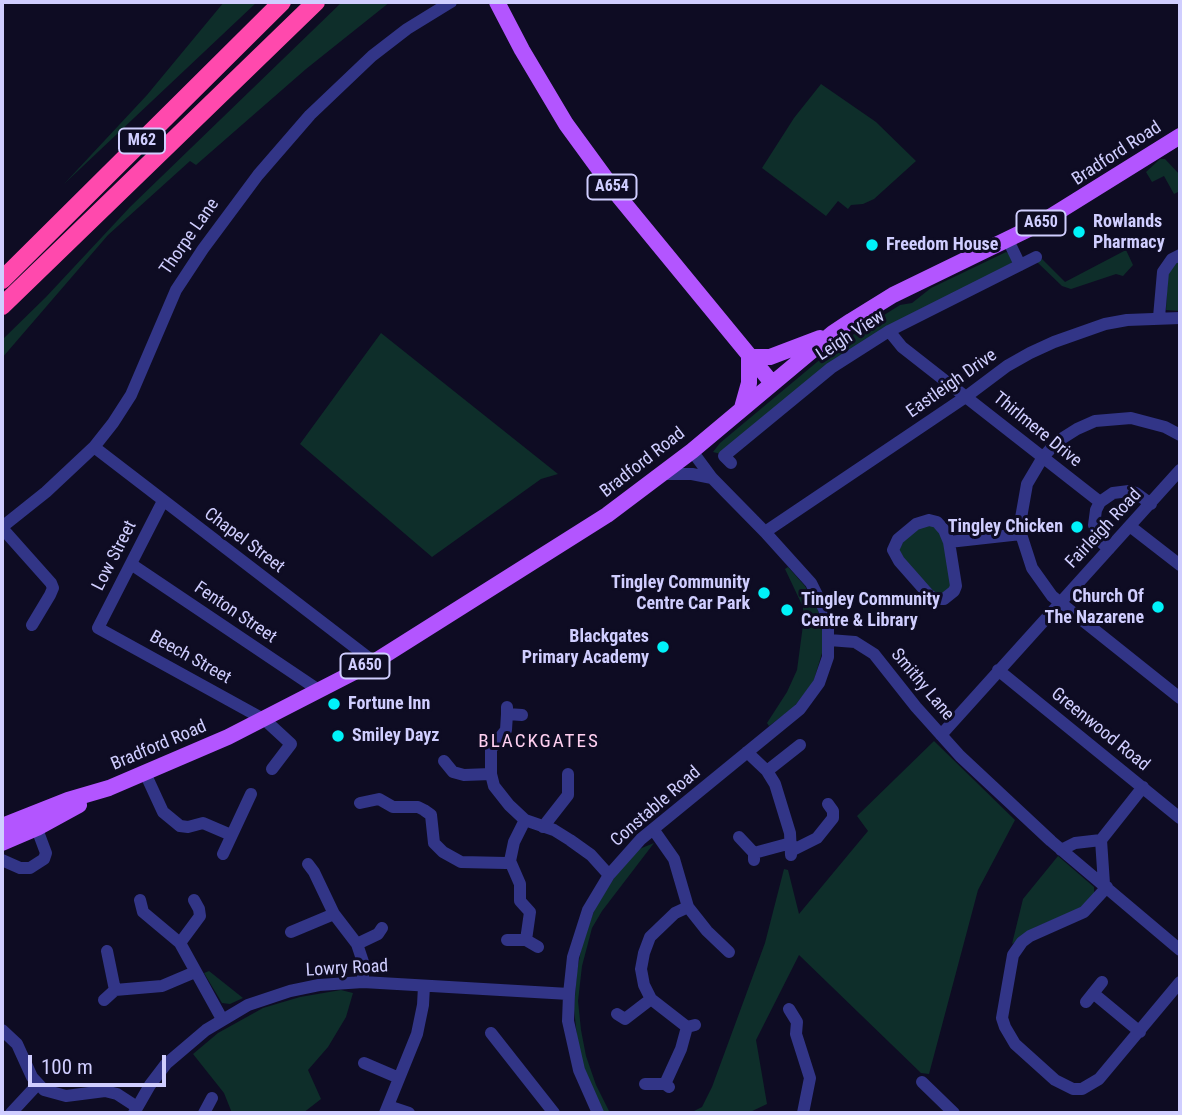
<!DOCTYPE html>
<html>
<head>
<meta charset="utf-8">
<style>
	body { margin:0 }
	#map { position:relative; width:1182px; height:1115px; overflow:hidden; background:#0e0c23; font-family:"Roboto Condensed",sans-serif }
	canvas { display:block }
	.frame { position:absolute; inset:0; border:4px solid #d0ceff; pointer-events:none }
	.scale { position:absolute; left:28px; top:1055px; width:138px; height:32px; box-sizing:border-box; border:4px solid #d0ceff; border-top:0; padding-left:9px; font-size:21px; line-height:24px; white-space:nowrap; color:#d0ceff; -webkit-text-stroke:5px #0e0c23; paint-order:stroke }
</style>
</head>
<body>
<div id="map">
<canvas width="1182" height="1115"></canvas>
<div class="frame"></div>
<div class="scale">100 m</div>
</div>
<script>
const ctx = document.querySelector('canvas').getContext('2d');
ctx.lineJoin = 'round';
function fillPath(path, color) {
  ctx.fillStyle = color;
  ctx.fill(path, 'evenodd');
}
function shape(rows) {
  const path = new Path2D();
  for (const r of rows) {
    path.moveTo(r[0], r[1]);
    for (let i = 2; i < r.length; i += 2) path.lineTo(r[i], r[i + 1]);
  }
  return path;
}
function trace(path, color, width, dash) {
  ctx.strokeStyle = color;
  ctx.lineWidth = width;
  ctx.lineCap = dash ? 'butt' : 'round';
  ctx.setLineDash(dash || []);
  ctx.stroke(path);
}
function label(font, color, halo, rows, align = 'center') {
  ctx.font = font + ' "Roboto Condensed",sans-serif';
  ctx.lineWidth = 6;
  ctx.setLineDash([]);
  ctx.textBaseline = 'middle';
  ctx.strokeStyle = halo;
  ctx.fillStyle = color;
  for (const [text, x, y, turn = 0] of rows) {
    ctx.save();
    ctx.translate(x, y);
    ctx.rotate((+turn || 0) * Math.PI / 180);
    ctx.textAlign = isNaN(turn) ? turn : align;
    if (halo) ctx.strokeText(text, 0, 0);
    ctx.fillText(text, 0, 0);
    ctx.restore();
  }
}
const green = shape([
	[224,2,257,2,64,184,147,95],
	[342,2,390,2,306,69,196,165,190,161,108,235,2,358,2,340,46,297,130,207],
	[821,84,876,122,916,161,874,199,863,204,851,205,848,209,838,201,826,216,762,168,794,118],
	[1160,159,1165,159,1180,175,1180,191,1174,194,1164,176,1152,182,1146,172],
	[1126,250,1133,265,1123,276,1116,274,1071,289,1062,286,1037,262,1042,259,1065,282],
	[1006,252,1010,254,1013,261,1010,265,913,313,721,454,713,452,720,443,829,352,857,332,900,305,912,303,931,288],
	[1180,260,1180,311,1166,310,1168,271],
	[381,333,558,474,541,479,432,557,300,444],
	[922,525,936,526,943,539,953,584,939,597,899,555,900,543],
	[788,567,805,586,818,610,823,636,822,653,813,683,793,708,769,726,767,723,787,692,797,670,803,625,803,607,785,569],
	[934,741,1015,820,978,890,929,1074,921,1073,799,955,756,1040,767,1104,748,1113,690,1113,702,1107,712,1087,765,943,784,869,788,870,799,914,868,831,857,816],
	[654,843,602,911,592,928,582,966,578,1001,581,1030,586,1056,596,1085,610,1113,604,1113,587,1079,578,1046,574,1009,577,971,583,940,596,906,616,875,637,850],
	[1058,856,1094,887,1094,894,1081,908,1036,927,1012,944,1023,899],
	[209,971,243,998,230,1004,222,1003,204,973],
	[341,990,353,993,346,1017,328,1047,308,1070,321,1099,303,1113,232,1113,224,1093,193,1054,218,1033,263,1008,300,997]
]);
const minor = shape([
	[1008,240,1020,265],
	[1159,317,1163,272,1172,259,1180,255],
	[889,331,902,347,1100,502],
	[1180,435,1165,427,1131,418,1095,421,1077,429,1058,441,1043,457,1027,484,1021,518,1021,534,1032,568,1052,596,1180,698],
	[94,447,374,662],
	[731,463,724,456,831,368,889,331,1036,257],
	[661,474,692,474,712,478],
	[163,501,98,628,265,720,291,744,272,769],
	[929,520,937,522,944,530,949,542,956,586,954,591,944,599,935,599,929,595,899,561,893,550,898,539,916,524,929,520],
	[2,527,46,492,94,447,113,423,131,395,176,290,203,249,258,175,310,115,372,56,407,29,451,2],
	[1131,527,1180,565],
	[2,528,51,583,53,588,50,595,32,625],
	[765,532,967,396,1007,366,1030,353,1054,342,1105,324,1127,320,1180,318],
	[949,542,1021,534],
	[1109,549,1100,541,1094,525,1096,510,1100,502,1113,493,1129,491,1136,493,1151,504],
	[131,564,320,691],
	[829,640,855,642,874,654,916,707,960,756,1051,841,1180,950],
	[998,670,1180,818],
	[507,707,507,714,522,715],
	[507,714,506,730,491,749,491,774,494,786,509,805,525,820,554,830,570,840,591,855,609,875],
	[941,735,1180,470],
	[747,752,767,771,775,784,790,833,791,855],
	[444,761,453,772,464,775,491,774],
	[767,771,800,745],
	[145,773,163,812,180,826,188,827,203,823,231,835],
	[360,803,379,799,393,807,418,807,424,810,431,815,434,843,443,852,461,862,506,863,510,861,514,842,525,820],
	[543,827,568,795,568,774],
	[653,829,674,859,688,907,707,931,729,952],
	[739,837,754,853,754,860],
	[1101,840,1143,787],
	[1061,850,1075,843,1101,840,1104,884],
	[791,851,817,838,833,818,833,811,828,804],
	[754,853,791,843],
	[223,854,251,794],
	[2,860,20,868,30,868,44,859,46,853,34,821],
	[510,861,520,884,520,901,530,912,526,940],
	[308,864,314,872,334,914,357,944,363,962,363,982],
	[1107,887,1084,912,1030,936,1022,942,1013,955,1002,1018,1005,1027,1015,1044,1055,1080,1073,1089,1082,1089,1099,1079,1180,982],
	[140,900,143,912,180,943,222,1019],
	[688,907,675,913,650,937,644,953,641,969,644,985,651,999,687,1027,695,1025],
	[291,932,334,914],
	[507,940,526,940,538,947],
	[180,943,200,916,199,909,194,900],
	[357,944,378,934,382,928],
	[107,951,115,990],
	[1093,993,1140,1032],
	[104,1000,115,990,162,986,195,972],
	[1086,1002,1102,982],
	[789,1009,797,1022,796,1034,810,1078,803,1113],
	[617,1014,625,1019,651,999],
	[2,1030,17,1044,32,1077,44,1090,66,1096,105,1091,117,1094,137,1107],
	[491,1033,554,1113],
	[364,1063,399,1078],
	[922,1082,954,1113],
	[645,1084,665,1084,669,1087],
	[665,1084,681,1049,687,1027],
	[388,1106,409,1113],
	[11,1113,37,1085],
	[134,1113,150,1085,166,1064,206,1030,248,1005,290,991,319,985,363,982,569,994],
	[204,1113,212,1098],
	[385,1113,417,1034,423,1005,424,986],
	[598,1113,579,1070,568,1021,569,994,573,957,588,910,609,875,641,839,800,709,819,683,828,657,828,625,824,609,811,583,765,532,712,478,692,451]
]);
const major = shape([
	[497,2,522,50,566,124,620,198,772,383],
	[749,357,770,357,820,338],
	[742,408,749,383,749,357],
	[2,826,68,800,109,788,228,737,374,662,607,515,692,451,833,333,851,321,893,295,1037,225,1180,136],
	[2,843,37,828,79,805]
]);
const highway = shape([
	[2,280,282,2],
	[2,306,316,2]
]);
const markers = [
	[1079,232,7,"#00f2f9"],
	[872,245,7,"#00f2f9"],
	[1077,527,7,"#00f2f9"],
	[764,593,7,"#00f2f9"],
	[1158,607,7,"#00f2f9"],
	[787,610,7,"#00f2f9"],
	[663,647,7,"#00f2f9"],
	[334,704,7,"#00f2f9"],
	[338,736,7,"#00f2f9"]
];
const shields = [
	[142,141,46],
	[612,187,49],
	[1041,223,49],
	[365,666,49]
];
const shieldNames = [
	["M62",142,141],
	["A654",612,187],
	["A650",1041,223],
	["A650",365,666]
];
const streetNames = [
	["Bradford Road",1117,154,-33],
	["Thorpe Lane",190,237,-55],
	["Leigh View",851,336,-33],
	["Eastleigh Drive",952,384,-35],
	["Thirlmere Drive",1037,430,39],
	["Bradford Road",643,463,-38],
	["Fairleigh Road",1104,529,-47],
	["Chapel Street",244,541,37],
	["Low Street",115,556,-63],
	["Fenton Street",235,613,34],
	["Beech Street",190,658,29],
	["Smithy Lane",922,685,50],
	["Greenwood Road",1100,730,39],
	["Bradford Road",159,746,-23],
	["Constable Road",656,807,-41],
	["Lowry Road",347,969,-3]
];
const poiNames = [
	["Rowlands",1093,222],
	["Pharmacy",1093,243],
	["Freedom House",886,245],
	["Tingley Chicken",1063,527,"right"],
	["Tingley Community",750,583,"right"],
	["Centre Car Park",750,604,"right"],
	["Church Of",1144,597,"right"],
	["The Nazarene",1144,618,"right"],
	["Tingley Community",801,600],
	["Centre & Library",801,621],
	["Blackgates",649,637,"right"],
	["Primary Academy",649,658,"right"],
	["Fortune Inn",348,704],
	["Smiley Dayz",352,736]
];
const neighbourhoodNames = [
	["BLACKGATES",539,742]
];
fillPath(green, '#0e2e2a');
trace(minor, '#323587', 12);
trace(major, '#b355ff', 16);
trace(highway, '#ff49ad', 18);
for (const [x, y, r, color] of markers) {
  const dot = new Path2D();
  dot.arc(x, y, r, 0, 2 * Math.PI);
  ctx.fillStyle = color;
  ctx.fill(dot);
  trace(dot, '#0e0c23', 2.5);
}
for (const [x, y, w] of shields) {
  const box = new Path2D();
  box.roundRect(x - w / 2, y - 12.5, w, 25, 5);
  ctx.fillStyle = '#0e0c23';
  ctx.fill(box);
  trace(box, '#d0ceff', 2);
}
label('bold 16px', '#d0ceff', null, shieldNames);
label('18px', '#d0ceff', '#0e0c23', streetNames);
label('bold 18px', '#d0ceff', '#0e0c23', poiNames, 'left');
ctx.letterSpacing = '2px';
label('19px', '#ffd0f1', '#0e0c23', neighbourhoodNames);
ctx.letterSpacing = '0px';
</script>
</body>
</html>
